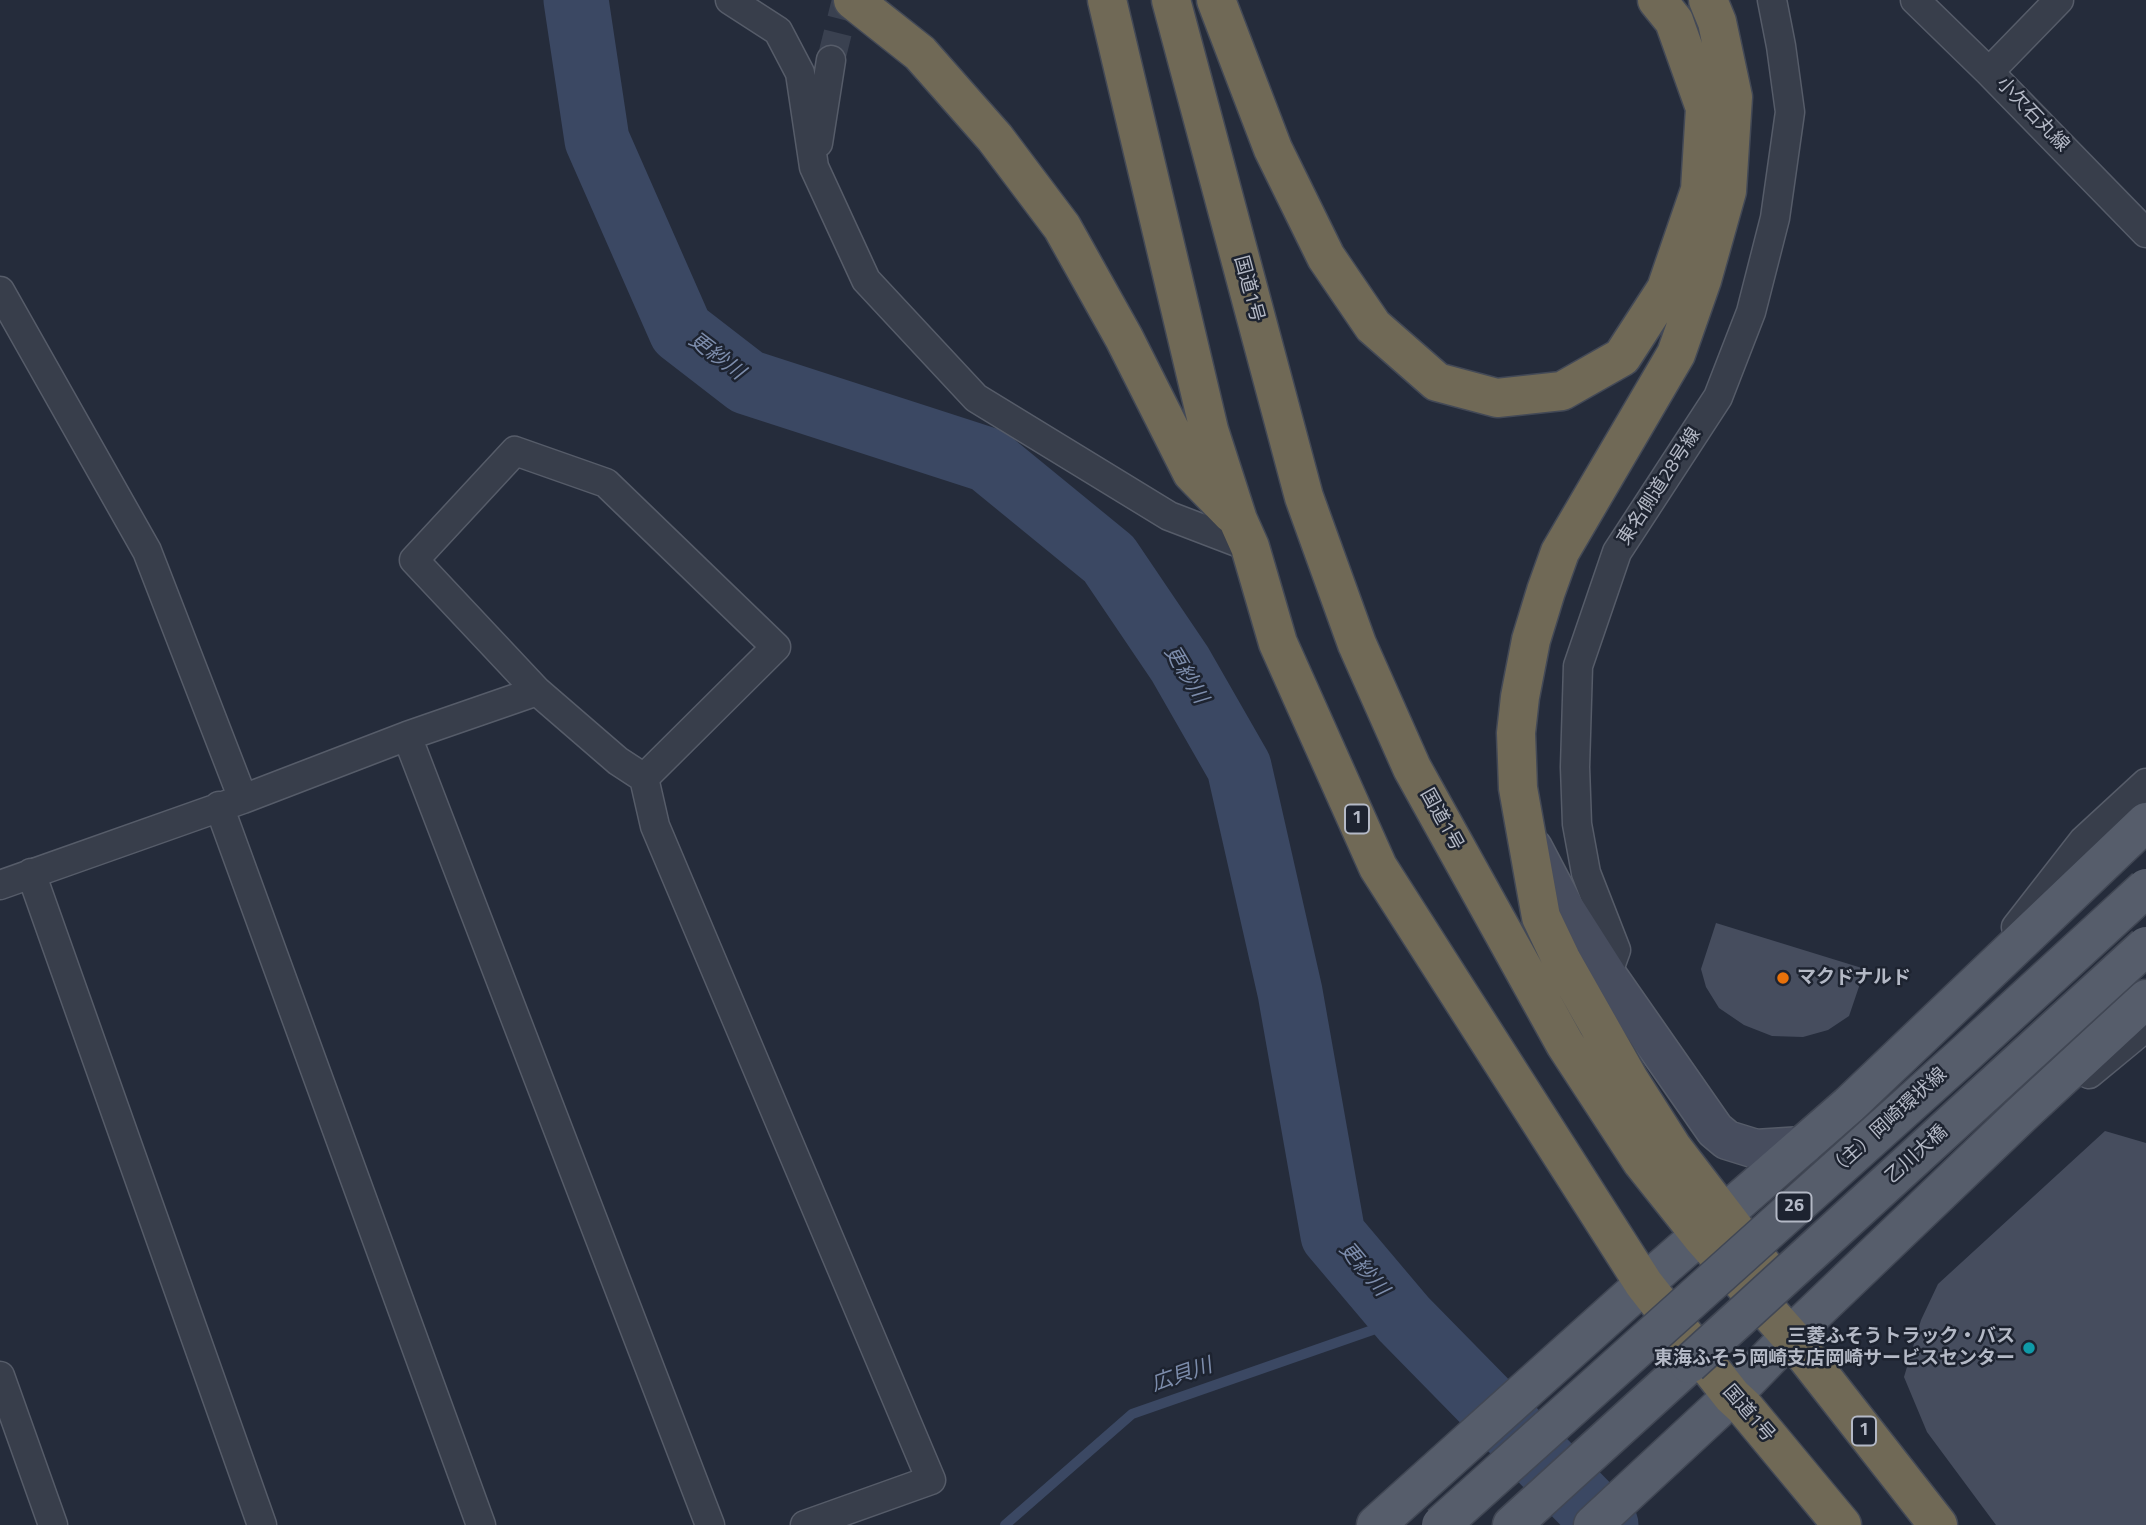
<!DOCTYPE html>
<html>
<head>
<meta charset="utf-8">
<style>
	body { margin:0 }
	canvas { display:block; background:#252c3b }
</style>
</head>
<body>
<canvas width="2146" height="1525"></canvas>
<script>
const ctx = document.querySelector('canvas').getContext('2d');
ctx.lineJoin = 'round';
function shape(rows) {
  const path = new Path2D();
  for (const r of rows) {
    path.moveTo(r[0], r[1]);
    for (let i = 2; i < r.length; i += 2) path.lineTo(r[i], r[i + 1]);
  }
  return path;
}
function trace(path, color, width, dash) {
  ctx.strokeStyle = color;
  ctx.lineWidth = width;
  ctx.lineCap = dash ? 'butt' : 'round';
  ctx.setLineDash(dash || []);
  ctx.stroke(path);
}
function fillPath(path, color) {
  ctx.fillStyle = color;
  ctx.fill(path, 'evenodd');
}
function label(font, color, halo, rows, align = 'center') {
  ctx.font = font + ' "Titillium Web","Noto Sans JP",sans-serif';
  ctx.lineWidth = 5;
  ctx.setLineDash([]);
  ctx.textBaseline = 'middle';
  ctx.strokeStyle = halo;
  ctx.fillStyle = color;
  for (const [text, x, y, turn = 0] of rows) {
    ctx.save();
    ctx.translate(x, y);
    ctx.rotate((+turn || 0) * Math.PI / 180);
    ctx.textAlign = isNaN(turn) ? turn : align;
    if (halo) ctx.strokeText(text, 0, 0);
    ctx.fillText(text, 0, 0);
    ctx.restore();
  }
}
const stream = shape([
	[1005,1525,1132,1414,1404,1319]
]);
const river = shape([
	[576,0,597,140,681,331,747,382,988,460,1109,559,1180,664,1239,767,1290,992,1333,1235,1404,1319,1606,1525]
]);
const building = shape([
	[1716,923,1865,969,1849,1016,1828,1030,1803,1037,1772,1036,1744,1025,1719,1008,1706,987,1701,969],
	[2105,1131,2146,1143,2146,1525,1996,1525,1927,1432,1904,1377,1921,1320,1938,1284]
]);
const streetTunnel = shape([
	[831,60,846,0]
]);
const street = shape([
	[730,0,778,31,800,73,814,167,866,280,976,398,1169,516,1250,547],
	[1915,0,1989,72,2146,233],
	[1989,72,2059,0],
	[818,143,831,60],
	[0,291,147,551,243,799],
	[537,691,414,560,515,451,606,483,776,647,644,778],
	[407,736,710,1525],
	[219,806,481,1525],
	[31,873,262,1525],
	[0,885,243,799,407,736,537,691,618,761,644,778,655,826,931,1480,805,1525],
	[2016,927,2083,841,2146,783],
	[1607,975,1616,950,1586,873,1577,824,1575,767,1578,666,1617,552,1718,397,1751,312,1775,218,1790,112,1781,46,1772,0],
	[2089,1074,2146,1027],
	[0,1376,53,1525]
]);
const secondary = shape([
	[1533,848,1565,909,1607,975,1715,1130,1727,1140,1756,1149,1803,1146]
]);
const primary = shape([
	[1376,1525,1644,1284,1849,1105,2146,822],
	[1512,1525,1689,1364],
	[1593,1525,1732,1396,1790,1336,2022,1114,2146,999]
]);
const highway = shape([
	[853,0,920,53,995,138,1062,227,1124,338,1192,473,1232,514],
	[1107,0,1209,430,1238,520,1250,547,1278,643,1378,867,1644,1284,1732,1396,1744,1407,1842,1525],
	[1171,0,1304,497,1357,644,1412,768,1565,1044,1642,1162,1701,1236,1790,1336,1938,1525],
	[1216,0,1273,149,1326,257,1373,326,1437,382,1497,398,1562,391,1622,357,1666,289,1700,190,1705,108,1674,21,1657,0],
	[1708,0,1717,22,1733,97,1727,191,1702,280,1676,354,1560,552,1546,591,1531,640,1520,697,1516,733,1518,788,1541,917,1561,959,1630,1081,1672,1147,1770,1275]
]);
const primaryBridge = shape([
	[1689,1364,2146,946],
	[1441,1525,1964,1055,2146,888]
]);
const markers = [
	[1783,978,7,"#e8710a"],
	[2029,1348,7,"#0f9aa8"]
];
const shields = [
	[1357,819,24],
	[1794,1207,35],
	[1864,1431,24]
];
const shieldNames = [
	["1",1357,819],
	["26",1794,1207],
	["1",1864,1431]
];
const streetNames = [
	["小欠石丸線",2032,115,46],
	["国道1号",1248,289,75],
	["東名側道28号線",1660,487,-57],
	["国道1号",1441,820,61],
	["（主）岡崎環状線",1888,1123,-42],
	["乙川大橋",1917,1155,-42],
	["国道1号",1748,1414,49]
];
const poiNames = [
	["マクドナルド",1797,978],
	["三菱ふそうトラック・バス",2015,1337,"right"],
	["東海ふそう岡崎支店岡崎サービスセンター",2015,1359,"right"]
];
const waterNames = [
	["更紗川",716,357,37],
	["更紗川",1185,675,59],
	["更紗川",1363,1270,50],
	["広貝川",1182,1376,-19]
];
trace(stream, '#3b4863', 10);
trace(river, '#3b4863', 65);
fillPath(building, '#464d5e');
trace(streetTunnel, '#3a4150', 28, [28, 14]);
trace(street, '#565c69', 31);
trace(secondary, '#565c69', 41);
trace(primary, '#414754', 41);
trace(highway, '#434956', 41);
trace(street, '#383e4b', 28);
trace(secondary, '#474d5e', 38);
trace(primary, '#565d6b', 38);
trace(highway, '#706956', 38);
trace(primaryBridge, '#414754', 41, []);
trace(primaryBridge, '#565d6b', 38);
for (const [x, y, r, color] of markers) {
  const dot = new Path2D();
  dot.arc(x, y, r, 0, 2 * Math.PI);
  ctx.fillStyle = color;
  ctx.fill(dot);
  trace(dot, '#1d2330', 2.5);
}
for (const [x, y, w] of shields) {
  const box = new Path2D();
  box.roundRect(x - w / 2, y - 14.5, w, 29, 5);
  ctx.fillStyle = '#1d2330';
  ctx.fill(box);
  trace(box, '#b4b9c6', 2);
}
label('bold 18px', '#b4b9c6', null, shieldNames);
label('19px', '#b4b9c6', '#1d2330', streetNames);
label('bold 19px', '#b4b9c6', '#1d2330', poiNames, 'left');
label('italic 21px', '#7d8dac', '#1d2330', waterNames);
</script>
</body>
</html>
